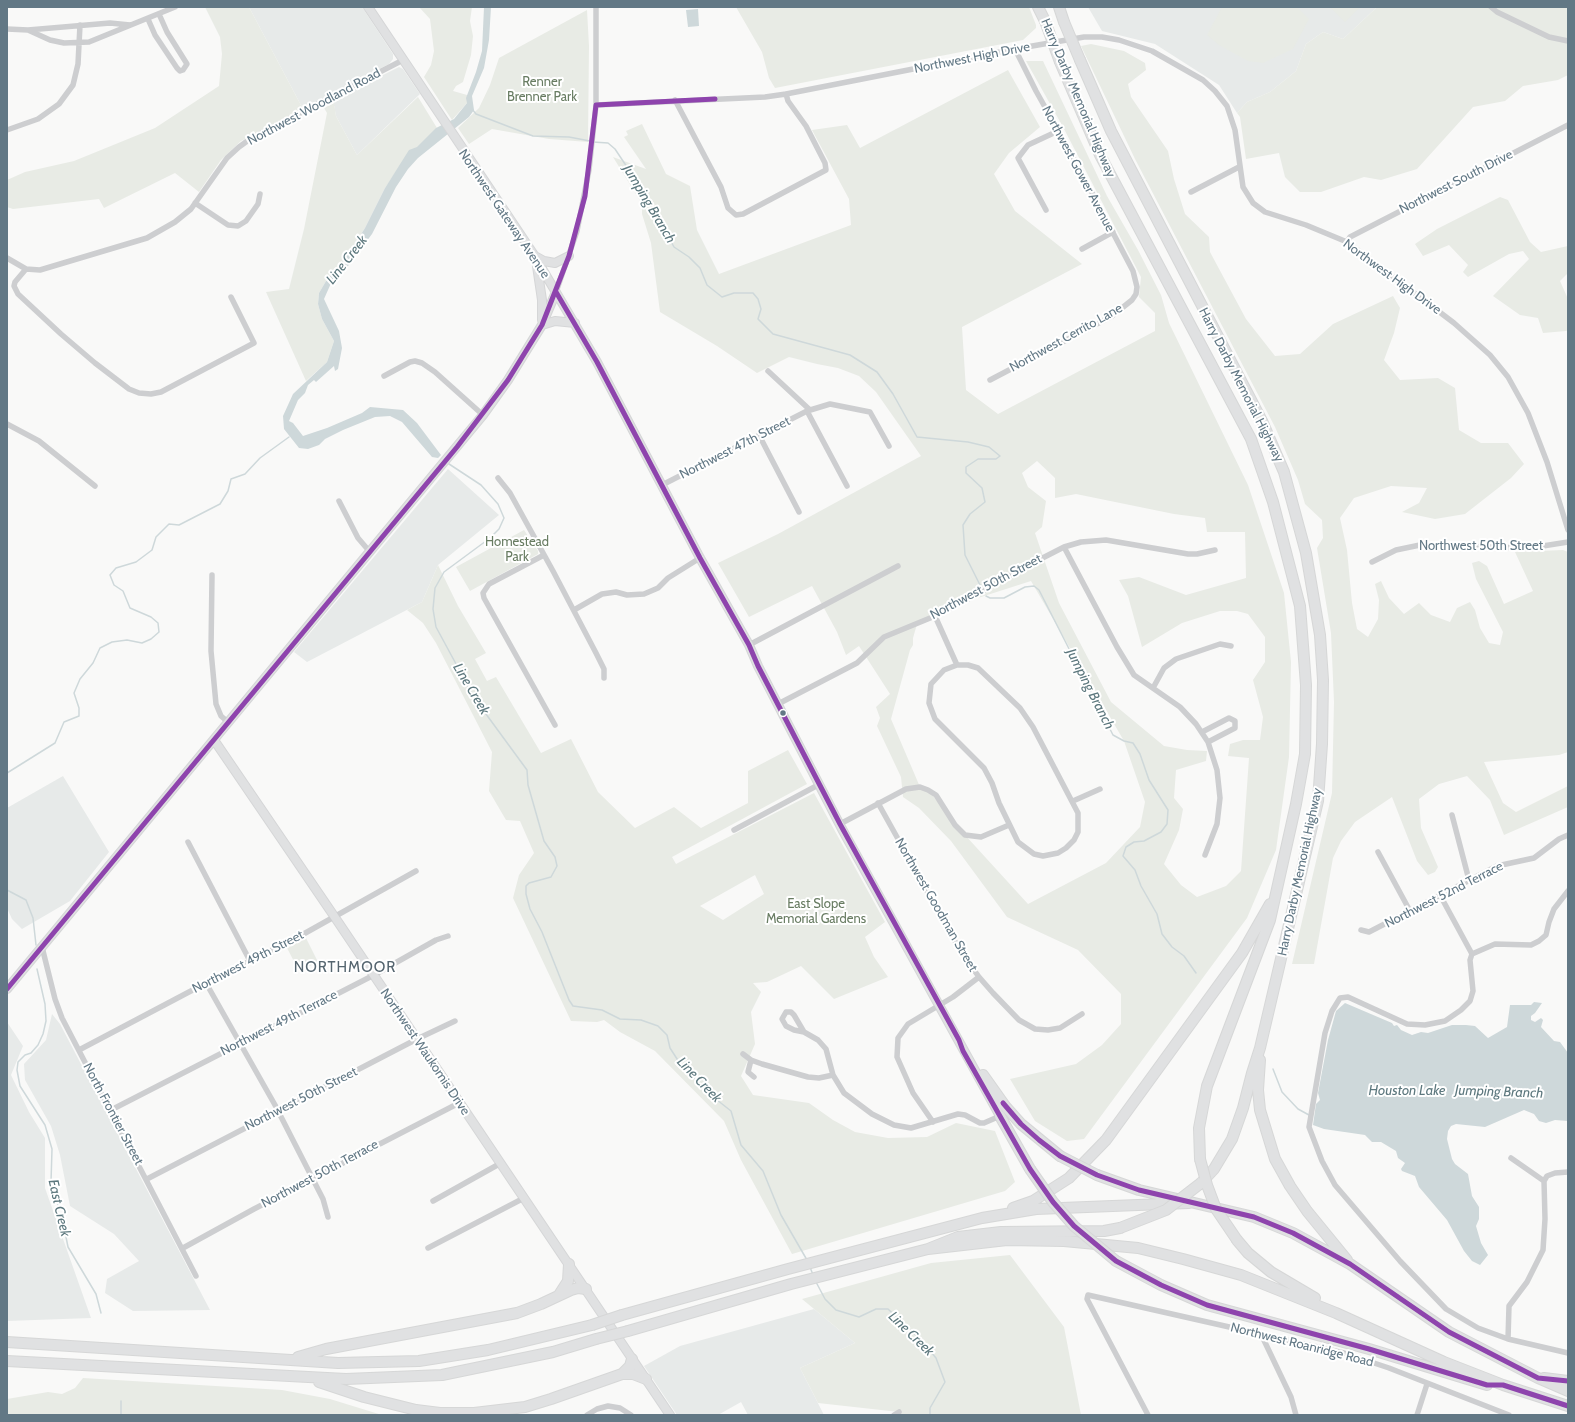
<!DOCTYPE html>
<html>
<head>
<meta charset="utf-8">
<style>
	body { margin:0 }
	#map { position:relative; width:1575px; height:1422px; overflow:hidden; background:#f9f9f8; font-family:Cabin,sans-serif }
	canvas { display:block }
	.frame { position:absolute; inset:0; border:8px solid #627885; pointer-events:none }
</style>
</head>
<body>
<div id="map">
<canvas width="1575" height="1422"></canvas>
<div class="frame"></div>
</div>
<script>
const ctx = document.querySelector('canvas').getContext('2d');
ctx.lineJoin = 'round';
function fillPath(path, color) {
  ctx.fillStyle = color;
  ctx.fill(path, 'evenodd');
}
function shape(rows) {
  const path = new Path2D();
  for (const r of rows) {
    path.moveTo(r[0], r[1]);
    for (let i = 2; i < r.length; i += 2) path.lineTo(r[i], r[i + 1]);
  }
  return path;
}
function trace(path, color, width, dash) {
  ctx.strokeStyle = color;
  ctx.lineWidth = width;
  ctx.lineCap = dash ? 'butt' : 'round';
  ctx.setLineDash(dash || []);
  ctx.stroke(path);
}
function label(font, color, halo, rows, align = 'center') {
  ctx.font = font + ' Cabin,sans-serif';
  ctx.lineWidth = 4;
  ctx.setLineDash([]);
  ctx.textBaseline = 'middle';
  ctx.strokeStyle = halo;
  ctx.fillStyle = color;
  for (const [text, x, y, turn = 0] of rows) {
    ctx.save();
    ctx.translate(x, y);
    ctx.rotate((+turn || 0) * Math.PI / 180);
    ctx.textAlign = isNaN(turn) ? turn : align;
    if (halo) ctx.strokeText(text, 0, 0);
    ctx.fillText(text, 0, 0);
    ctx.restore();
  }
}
const built = shape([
	[249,7,362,7,393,54,393,59,389,64,303,109],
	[1088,7,1377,7,1343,39,1323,32,1306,44,1296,71,1270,92,1247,102,1237,113,1219,85,1155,44,1102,31],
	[399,67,403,69,420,94,357,155,336,116,333,100],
	[448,469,499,515,438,565,422,602,307,662,294,652],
	[63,776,109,852,70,901,22,929,12,919,7,908,7,808],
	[52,1014,60,1024,210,1310,133,1311,105,1293,107,1279,139,1261,114,1234,70,1206,60,1155,51,1126,25,1080,24,1064,46,1040],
	[7,1022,23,1046,11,1075,29,1112,45,1138,45,1188,91,1318,7,1321],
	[814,1309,855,1343,800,1368,824,1415,748,1415,741,1402,718,1415,677,1415,644,1366,680,1346]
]);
const green = shape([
	[205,7,249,7,303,109,241,141,221,160,199,192,175,173,104,208,99,199,13,209,7,207,7,180,25,172,74,161,155,128,219,86,222,54,220,37],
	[419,7,472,7,470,21,473,36,471,55,463,82,456,86,453,91,467,95,467,103,452,120,424,77,431,65,434,51,430,19],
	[736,7,1029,7,1036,25,1036,28,1023,40,775,88,769,78,762,52],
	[1222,7,1297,7,1309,19,1293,49,1263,63,1248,61,1219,45,1207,35],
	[1330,7,1360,7,1345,22],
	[1377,7,1568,7,1568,75,1558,80,1523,86,1505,101,1473,107,1417,169,1381,180,1364,177,1321,192,1300,192,1285,177,1279,153,1246,159,1240,117,1237,113,1247,102,1270,92,1296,71,1306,44,1323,32,1343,39],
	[587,10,589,46,588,142,549,139,492,129,469,144,458,128,479,108,490,85,499,58],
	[1091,44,1124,51,1145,63,1146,70,1128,84,1131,97,1168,151,1174,179,1185,214,1209,237,1210,252,1246,319,1275,356,1300,354,1333,324,1393,296,1400,308,1394,333,1384,360,1400,380,1438,378,1455,388,1459,430,1481,443,1508,443,1524,464,1511,478,1465,514,1435,519,1402,512,1419,503,1427,488,1391,486,1354,498,1340,518,1347,550,1352,603,1357,629,1368,637,1378,619,1379,600,1375,584,1381,581,1389,598,1404,614,1419,603,1431,615,1450,622,1457,608,1470,602,1475,610,1480,628,1489,643,1500,645,1503,632,1476,579,1472,563,1479,561,1487,566,1504,604,1533,591,1515,552,1563,550,1568,552,1568,752,1559,755,1484,762,1503,803,1516,812,1568,786,1568,807,1504,835,1490,800,1467,776,1439,784,1419,799,1421,828,1438,867,1435,872,1428,875,1417,861,1392,797,1355,822,1341,841,1333,858,1314,964,1292,964,1332,793,1334,702,1331,633,1317,548,1323,538,1322,520,1305,504,1298,480,1275,427,1135,159,1081,46],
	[1026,61,1043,61,1107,196,1138,250,1161,295,1169,323,1248,485,1284,593,1291,662,1289,757,1276,850,1247,918,1084,1139,1067,1141,1035,1121,1010,1079,1076,1064,1102,1045,1121,1024,1121,994,1078,950,1007,917,951,841,919,808,903,797,901,777,877,726,880,718,876,707,890,694,859,646,846,655,837,632,812,586,749,617,718,563,778,534,921,456,876,392,859,376,838,368,817,364,789,357,757,373,717,346,660,312,651,243,642,214,642,204,613,157,646,169,624,137,628,135,626,131,642,124,666,174,690,186,697,230,719,274,851,225,849,199,812,130,847,125,860,148,1008,70,1040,127,1009,153,994,174,1015,211,1082,264,962,327,966,390,998,414,1155,331,1155,313,1139,297,1141,277,1063,127],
	[1037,461,1055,478,1055,498,1076,494,1174,514,1205,518,1207,532,1245,532,1246,578,1186,595,1139,577,1119,580,1128,596,1142,647,1182,623,1220,611,1237,611,1248,614,1265,637,1265,662,1253,680,1263,717,1260,740,1243,740,1230,744,1228,756,1249,758,1241,871,1226,886,1197,897,1181,885,1164,864,1179,830,1183,809,1174,798,1176,770,1206,761,1207,751,1187,750,1164,746,1111,702,1059,603,1035,533,1042,527,1046,501,1028,487,1022,473],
	[1031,581,1124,741,1145,802,1140,827,1106,863,1028,904,965,835,928,790,920,787,891,719,910,650,913,645,913,638,917,624,956,605],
	[418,97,437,128,397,170,385,188,365,228,348,254,326,281,319,293,318,304,322,319,334,341,327,362,306,381,266,292,289,289,304,229,327,113,324,108,334,103,336,116,357,155],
	[1500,197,1508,200,1530,242,1541,252,1568,246,1568,273,1560,281,1568,299,1568,330,1566,331,1543,333,1538,318,1520,315,1493,296,1529,259,1523,251,1509,254,1468,277,1463,272,1468,265,1449,245,1423,256,1415,244,1437,229],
	[524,530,538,551,538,554,470,591,456,567],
	[438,565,458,606,486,653,475,659,487,681,496,677,541,753,571,739,598,792,635,828,674,807,701,828,748,803,748,771,788,750,807,784,672,857,676,864,814,793,885,922,865,937,874,957,888,977,834,999,801,966,767,982,753,983,761,992,751,1012,755,1044,741,1076,753,1095,809,1103,833,1120,855,1132,888,1138,927,1137,956,1123,995,1131,1015,1182,1005,1191,792,1254,741,1160,724,1121,655,1051,620,1032,604,1020,597,1022,571,1021,513,898,519,875,534,853,520,821,506,820,489,791,492,752,436,643,423,623,407,610,422,602],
	[755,875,764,894,723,920,700,906],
	[306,938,318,962,299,971,287,948],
	[1010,1255,1064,1327,1081,1415,901,1415,899,1412,818,1403,800,1368,855,1343,802,1299,931,1263],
	[83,1378,282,1390,330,1399,382,1415,7,1415,7,1399,48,1392,62,1394,75,1388]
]);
const water = shape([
	[484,7,491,7,489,40,484,68,472,96,474,110,469,117,418,158,408,169,396,187,372,234,345,270,341,272,332,281,324,299,339,331,342,348,338,369,335,371,334,366,316,382,314,380,308,385,305,393,298,400,289,421,293,423,303,436,327,428,362,413,370,407,403,410,417,423,441,455,438,458,432,457,402,422,390,416,375,417,343,430,325,439,319,445,308,449,299,448,284,429,283,416,293,394,327,362,334,341,322,319,318,304,319,293,326,281,348,254,365,228,385,188,409,150,417,147,436,128,454,119,467,103,466,98,476,72,482,51],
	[698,9,699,26,688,27,686,10],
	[1534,1002,1542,1003,1535,1013,1531,1016,1531,1020,1535,1022,1541,1018,1543,1020,1541,1027,1554,1041,1560,1042,1568,1053,1568,1121,1555,1120,1546,1123,1539,1121,1534,1114,1524,1110,1485,1127,1456,1124,1451,1126,1448,1131,1447,1139,1452,1159,1455,1164,1468,1174,1472,1196,1479,1207,1479,1219,1476,1226,1481,1243,1488,1255,1480,1265,1472,1261,1464,1251,1447,1220,1419,1187,1415,1176,1402,1171,1401,1169,1405,1163,1398,1158,1396,1151,1381,1142,1372,1142,1365,1135,1324,1129,1313,1125,1316,1104,1320,1100,1318,1093,1328,1040,1336,1011,1345,1003,1392,1023,1394,1026,1397,1025,1401,1030,1412,1035,1421,1032,1428,1033,1452,1025,1466,1025,1475,1026,1488,1038,1507,1027,1510,1005,1531,1005]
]);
const stream = shape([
	[472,109,476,114,533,136,569,137,590,141],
	[593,142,608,143,615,149,643,191,674,247,689,257,700,268,707,285,722,297,734,293,753,293,758,299,761,309,758,319,773,334,850,355,877,372,893,394,917,437,968,442,989,447,1000,456,996,459,978,459,966,467,966,473,982,488,985,502,970,514,963,525,965,555,980,585],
	[446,462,481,485,498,504,504,518,499,529,490,538,444,572,435,588,433,609,436,627,475,699,527,770,528,785,544,841,555,857,557,866,551,877,529,883,526,886,526,894,530,909,542,932,569,1000,573,1006,602,1010,620,1019,641,1020,658,1026,667,1035,670,1048,679,1062,712,1096,731,1111,741,1145,763,1171,781,1215,807,1260],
	[986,596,990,598,1004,598,1025,587,1034,586,1039,590,1113,735,1124,741,1133,743,1140,754,1149,780,1168,810,1167,824,1161,832,1144,841,1134,842,1126,847,1123,856,1135,870,1141,886,1157,914,1162,934,1172,947,1184,956,1196,973],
	[7,773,55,743,64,722,79,716,79,708,74,693,80,679,93,663,100,648,112,642,127,640,142,643,151,639,159,632,158,623,151,617,130,608,123,591,114,585,110,575,116,568,136,562,152,550,156,537,169,524,179,525,220,504,228,491,231,479,245,474,260,458,289,437],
	[7,890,26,900,33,918,36,945],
	[37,969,45,1004,46,1021,43,1034,38,1045,31,1053,25,1055,18,1062,17,1070,20,1086,45,1125,52,1149,51,1182,58,1202,58,1214,63,1222,68,1247,96,1294,101,1313],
	[1273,1069,1282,1092,1298,1109,1309,1115],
	[810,1267,813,1275],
	[816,1282,825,1299,836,1310,859,1317,876,1309,888,1309,920,1339,936,1358,945,1382,930,1408,930,1415],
	[121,1401,121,1415]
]);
const street = shape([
	[1491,7,1497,12,1549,37,1568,41],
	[148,19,155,35,177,68,180,71,183,70,187,64,167,32,159,14],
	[7,29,28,30,110,23,130,25],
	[28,30,50,40,64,43,89,42,175,7],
	[675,100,721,187,728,208,736,215,743,214,826,170,825,163,806,126,788,101,786,94],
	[596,105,765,97,786,94,1015,49,1084,37,1102,37,1119,40,1152,51,1203,80,1215,91,1227,106,1235,130,1243,187,1253,203,1265,212,1306,225,1347,242,1454,323,1490,355,1508,377,1528,413,1547,462,1568,530],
	[7,130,38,119,59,104,73,85,78,64,80,25],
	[1191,192,1239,167],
	[195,203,228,225,238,226,246,221,258,204,260,194],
	[1046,210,1018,158,1028,145,1058,131],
	[1347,242,1350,237,1568,125],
	[1082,249,1113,232],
	[7,258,26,269,40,270,147,238,175,222,191,209,227,158,239,147,250,139,403,60],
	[26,269,15,282,14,286,18,294,61,334,95,363,129,389,139,393,151,394,161,392,254,343,231,297],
	[556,292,577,231,589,170,596,105,596,7],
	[768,371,810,410],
	[384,376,410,362,415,361,422,363,435,372,483,415],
	[990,380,1112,316,1132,300,1136,294,1137,287,1133,271,1079,168,1036,91,1015,49],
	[807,411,847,486],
	[7,424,39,441,95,486],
	[759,435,799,512],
	[498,478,510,493,553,571,596,653,604,669,604,678],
	[662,485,807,411,830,404,870,412,889,446],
	[339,501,358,538,370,552],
	[1064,547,1117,647,1134,675,1180,707,1196,724,1208,742,1217,770,1220,798,1217,824,1205,855],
	[544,555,489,584,483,593,484,598,555,725],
	[1372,562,1396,550,1420,545,1530,548,1568,542],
	[212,575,211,651,216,704,221,716,229,723],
	[574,610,602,594,616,592,627,595,644,594,658,588,668,578,700,558],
	[935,616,957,665],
	[749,645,898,566],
	[957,665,968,665,978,668,1020,708,1033,727,1078,813,1078,832,1074,840,1066,848,1058,853,1043,856,1034,854,1018,842,999,803,992,783,984,768,935,719,929,703,931,684,944,670,957,665],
	[1153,688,1164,668,1176,659,1220,644,1231,646],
	[778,704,857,663,884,637,935,616,974,596,1023,568,1064,547,1081,542,1106,540,1188,554,1197,554,1215,550],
	[1202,732,1229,718,1235,721,1235,728,1208,742],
	[1073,801,1100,789],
	[878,803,961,952,979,977,993,993,1019,1020,1035,1029,1048,1030,1060,1028,1082,1014],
	[1452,815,1469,880],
	[840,824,906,789,920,787,928,790,936,795,955,825,965,835,981,837,1009,825],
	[734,830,820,784],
	[188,842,250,961],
	[1378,852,1410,911],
	[1568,891,1554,909,1549,922,1546,935,1539,941,1531,945,1495,944,1472,954,1470,960,1473,991,1470,1001,1461,1010,1445,1021,1425,1025,1407,1024,1348,997,1340,998,1332,1011,1325,1033,1309,1127,1322,1161,1335,1185,1400,1261,1446,1309,1478,1328,1508,1339,1568,1353],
	[1440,895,1472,954],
	[1361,930,1369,932,1497,866,1534,858,1559,839,1568,835],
	[42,947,55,999,62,1018,196,1276],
	[206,983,275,1105,323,1199,328,1217],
	[804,1032,794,1030,786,1026,782,1019,786,1012,791,1012,794,1015,804,1032,818,1040,826,1049,833,1075,844,1093,872,1114,894,1125,911,1128,958,1114,965,1115,980,1123,984,1123,1000,1116],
	[79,1050,206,983,300,936,416,871],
	[743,1054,751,1060,762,1064,808,1077,819,1078,833,1075],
	[751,1060,748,1072,754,1077],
	[111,1110,374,975,436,940,448,936],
	[933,1122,913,1093,897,1057,898,1038,908,1024,953,997,979,977],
	[1511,1158,1544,1181],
	[147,1179,417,1039,455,1021],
	[433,1201,501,1163],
	[183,1248,254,1209,459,1103],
	[428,1248,524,1198],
	[1261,1334,1291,1397,1296,1415],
	[1508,1339,1509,1306,1527,1282,1543,1250,1545,1219,1544,1181,1547,1176,1555,1173,1568,1172],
	[587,1415,597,1409,608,1406,620,1408,631,1415],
	[894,1415,899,1412],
	[1148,1415,1087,1299,1088,1295,1344,1353,1389,1368,1509,1415],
	[1417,1415,1427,1384]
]);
const secondary = shape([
	[368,7,534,255,597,362,700,558,749,645,758,666,842,829,1000,1116],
	[535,256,544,261,555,263,569,256],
	[537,266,542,300,542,320],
	[542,325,555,321,575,323],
	[214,740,334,916,670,1415],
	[7,989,483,415,508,380,542,325,556,292]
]);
const highway = shape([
	[1038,7,1045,21],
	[1059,7,1064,22],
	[1080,60,1111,131,1262,421,1284,472,1306,553,1320,635,1323,680,1322,744,1318,801,1260,1048,1252,1073,1243,1108,1232,1139,1214,1169,1201,1183],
	[1060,62,1100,155,1251,439,1273,502,1300,606,1306,685,1305,754,1296,804,1270,920,1207,1086,1199,1128,1200,1159],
	[1260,1060,1258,1090,1260,1110,1275,1159,1290,1186,1307,1211,1347,1260],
	[983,1075,1005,1106,1021,1124,1060,1156],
	[1000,1116,1030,1169],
	[1097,1175,1139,1190,1254,1217,1293,1233,1350,1264,1449,1332,1538,1378,1568,1391],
	[1013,1208,1033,1201,1069,1178,1106,1140,1242,953,1270,904],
	[1237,1240,1248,1253,1271,1272,1315,1298],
	[928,1249,1007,1240,1064,1241,1138,1248,1183,1259,1241,1275,1336,1313,1444,1362,1503,1385,1568,1406],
	[1116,1261,1161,1285,1207,1305,1369,1349,1487,1385],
	[559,1295,568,1281,569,1264],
	[622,1315,788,1269,982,1218,1036,1209,1189,1203],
	[628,1331,791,1284,928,1249,958,1237,1001,1232,1104,1231,1120,1228],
	[7,1342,338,1363,419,1361,488,1350,592,1325],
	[298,1357,326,1349,517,1313,541,1304,571,1290,578,1288,586,1289],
	[7,1361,346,1379,442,1375,553,1352,596,1339],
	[622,1374,633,1374,646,1379],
	[1544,1378,1568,1381],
	[319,1382,364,1397,416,1410,440,1413,474,1413,525,1407,551,1399,622,1374,630,1366,632,1359]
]);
const highwayBridge = shape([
	[1045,21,1060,62],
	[1064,22,1080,60],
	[1060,1156,1097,1175],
	[1200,1159,1207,1185,1216,1209,1237,1240],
	[1030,1169,1053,1202,1074,1226,1116,1261],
	[1120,1228,1166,1210,1201,1183],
	[592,1325,622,1315],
	[596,1339,628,1331]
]);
const bus1 = shape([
	[556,292,597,362,700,558,749,645,758,666,840,824,959,1040,963,1051,1030,1169,1053,1202,1074,1226,1116,1261,1161,1285,1207,1305,1369,1349,1487,1385,1503,1385,1568,1406],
	[7,989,457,447,508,380,542,325,569,256,585,196,596,105,715,99],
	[1003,1103,1021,1124,1039,1140,1060,1156,1097,1175,1139,1190,1254,1217,1293,1233,1350,1264,1449,1332,1538,1378,1568,1381]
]);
const markers = [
	[783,713,3.5,"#627885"]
];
const streetNames = [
	["Northwest High Drive",972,58,-11],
	["Harry Darby Memorial Highway",1078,98,67],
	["Northwest Woodland Road",314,107,-28],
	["Northwest Gower Avenue",1078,169,62],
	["Northwest South Drive",1456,182,-27],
	["Northwest Gateway Avenue",504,214,56],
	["Northwest High Drive",1392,277,36],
	["Northwest Cerrito Lane",1066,338,-29],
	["Harry Darby Memorial Highway",1241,385,63],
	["Northwest 47th Street",735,448,-27],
	["Northwest 50th Street",1481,546],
	["Northwest 50th Street",986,587,-28],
	["Harry Darby Memorial Highway",1300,872,-78],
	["Northwest 52nd Terrace",1444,895,-27],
	["Northwest Goodman Street",936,905,60],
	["Northwest 49th Street",248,962,-27],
	["Northwest 49th Terrace",279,1023,-27],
	["Northwest Waukomis Drive",425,1052,56],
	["Northwest 50th Street",301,1099,-27],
	["North Frontier Street",113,1114,62],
	["Northwest 50th Terrace",320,1174,-28],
	["Northwest Roanridge Road",1302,1345,14]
];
const parkNames = [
	["Renner",542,82],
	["Brenner Park",542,97],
	["Homestead",517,542],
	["Park",517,557],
	["East Slope",816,904],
	["Memorial Gardens",816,919]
];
const waterNames = [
	["Jumping Branch",649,204,59],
	["Line Creek",347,260,-52],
	["Line Creek",471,689,59],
	["Jumping Branch",1090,689,63],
	["Line Creek",699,1080,46],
	["Houston Lake",1407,1091],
	["Jumping Branch",1499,1092,2],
	["East Creek",59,1208,77],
	["Line Creek",911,1334,44]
];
const quarterNames = [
	["NORTHMOOR",345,968]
];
fillPath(built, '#e7eae9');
fillPath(green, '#e8ebe5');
fillPath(water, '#ced8da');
trace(stream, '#ced8da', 1.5);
trace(secondary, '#d5d6d7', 10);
trace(highway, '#d6d7d7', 12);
trace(street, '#cdced0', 5.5);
trace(secondary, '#e0e1e2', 8);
trace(highway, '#e0e1e2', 10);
trace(highwayBridge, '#d6d7d7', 12, []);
trace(highwayBridge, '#e0e1e2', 10);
trace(bus1, '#8e44ad', 5);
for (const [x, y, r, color] of markers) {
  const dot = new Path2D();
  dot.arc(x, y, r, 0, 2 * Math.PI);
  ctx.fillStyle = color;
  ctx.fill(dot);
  trace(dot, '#fff', 1.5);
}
label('13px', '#627885', '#fff', streetNames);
label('13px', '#687c62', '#fff', parkNames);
label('italic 14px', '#5d787e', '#fff', waterNames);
ctx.letterSpacing = '1px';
label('15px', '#55656f', '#fff', quarterNames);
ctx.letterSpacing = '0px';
</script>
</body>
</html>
